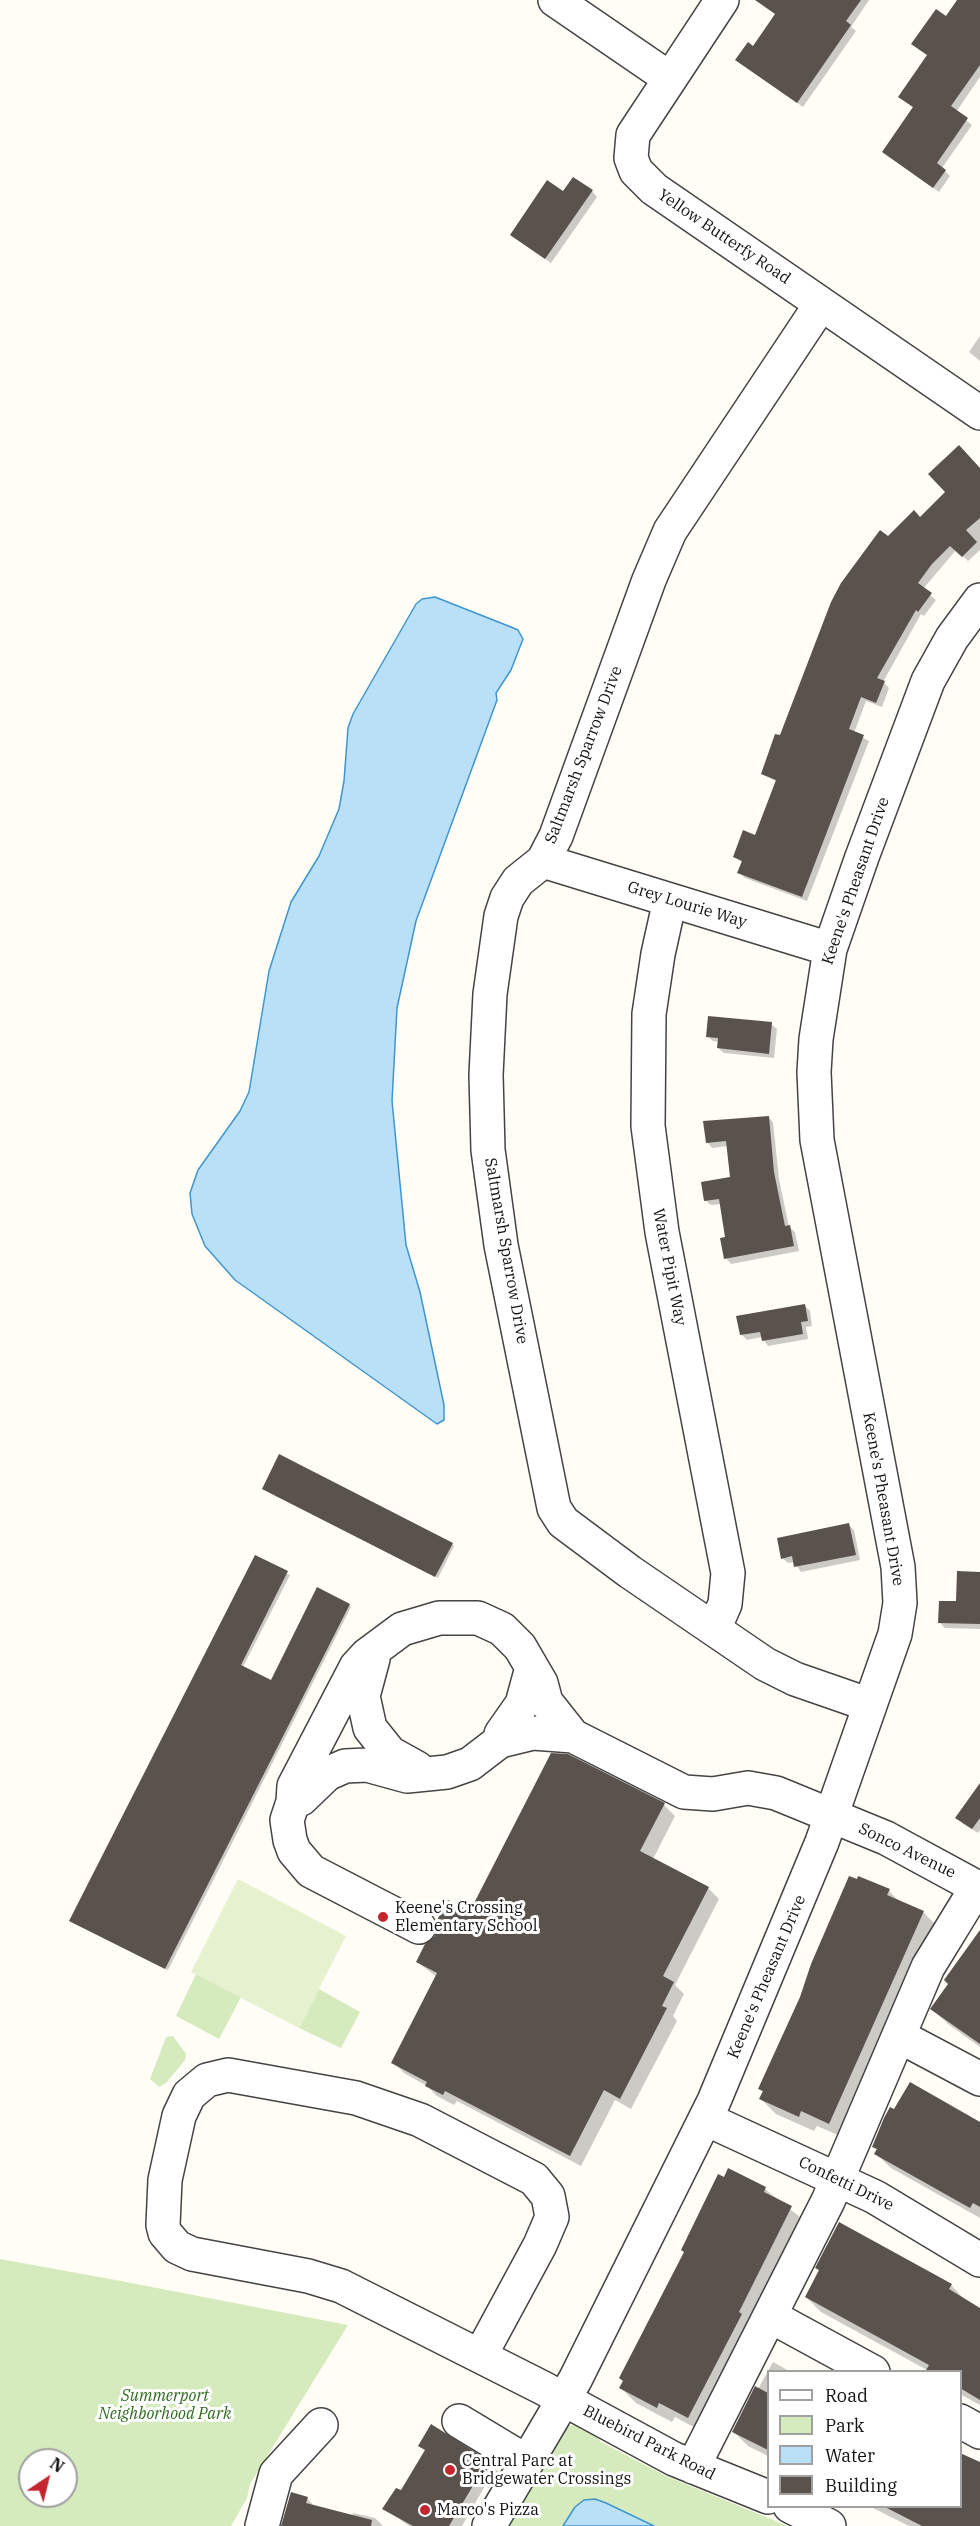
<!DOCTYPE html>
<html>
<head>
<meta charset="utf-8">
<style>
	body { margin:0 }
	#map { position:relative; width:980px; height:2526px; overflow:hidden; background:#fffdf5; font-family:"IBM Plex Serif",serif }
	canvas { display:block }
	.legend { position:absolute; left:767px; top:2370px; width:195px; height:138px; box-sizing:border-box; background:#fff; border:2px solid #a0a0a0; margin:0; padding:8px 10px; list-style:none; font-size:18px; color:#111 }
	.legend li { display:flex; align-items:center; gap:12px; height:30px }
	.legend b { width:30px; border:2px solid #a0a0a0 }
	.north { position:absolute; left:18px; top:2448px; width:60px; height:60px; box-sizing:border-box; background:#fff; border:2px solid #a0a0a0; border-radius:50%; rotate:35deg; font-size:16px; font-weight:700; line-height:24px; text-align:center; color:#111 }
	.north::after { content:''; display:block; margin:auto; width:21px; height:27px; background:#c4262e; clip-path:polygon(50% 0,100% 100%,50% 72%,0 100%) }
</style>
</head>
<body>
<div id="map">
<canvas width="980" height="2526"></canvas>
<ul class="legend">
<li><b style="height:8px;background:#fff"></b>Road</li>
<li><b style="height:16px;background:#d5ebbd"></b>Park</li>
<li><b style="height:16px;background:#b9e0f7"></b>Water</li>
<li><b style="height:16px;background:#5a524d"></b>Building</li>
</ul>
<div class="north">N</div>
</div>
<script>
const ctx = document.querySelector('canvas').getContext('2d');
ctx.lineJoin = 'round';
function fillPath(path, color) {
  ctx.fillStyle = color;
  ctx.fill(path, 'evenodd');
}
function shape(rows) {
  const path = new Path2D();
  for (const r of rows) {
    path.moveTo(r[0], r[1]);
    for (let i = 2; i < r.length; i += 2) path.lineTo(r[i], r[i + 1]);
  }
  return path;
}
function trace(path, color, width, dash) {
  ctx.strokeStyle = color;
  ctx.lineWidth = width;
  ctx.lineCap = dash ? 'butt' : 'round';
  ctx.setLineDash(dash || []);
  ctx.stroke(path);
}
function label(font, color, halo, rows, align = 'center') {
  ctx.font = font + ' "IBM Plex Serif",serif';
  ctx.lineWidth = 6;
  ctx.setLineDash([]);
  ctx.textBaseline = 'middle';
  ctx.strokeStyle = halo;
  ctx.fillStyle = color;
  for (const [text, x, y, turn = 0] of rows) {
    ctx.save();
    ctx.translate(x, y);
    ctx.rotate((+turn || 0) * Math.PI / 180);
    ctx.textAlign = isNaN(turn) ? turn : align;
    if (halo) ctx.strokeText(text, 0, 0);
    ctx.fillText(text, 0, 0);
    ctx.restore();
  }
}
const green = shape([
	[196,1974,241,1997,219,2039,176,2016],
	[319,1989,360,2012,341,2048,299,2028],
	[173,2036,186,2054,185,2060,166,2083,159,2087,150,2079,166,2037],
	[0,2259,121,2281,348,2325,250,2484,247,2498,231,2526,0,2526],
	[30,2460,66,2460,66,2496,30,2496],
	[575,2424,593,2432,601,2442,666,2476,788,2526,503,2526,560,2430]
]);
const pitch = shape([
	[238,1879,346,1936,299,2028,191,1972]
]);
const water = shape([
	[435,597,511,627,518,630,523,639,511,670,496,693,497,700,416,921,397,1008,392,1101,406,1245,420,1292,444,1405,444,1420,437,1424,235,1280,205,1246,192,1214,190,1193,198,1170,240,1111,249,1092,269,971,291,902,319,856,339,809,344,781,348,728,353,714,416,604,422,599,435,597],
	[595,2499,606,2503,654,2526,563,2526,575,2507,584,2500,595,2499]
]);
const shadow = shape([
	[796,0,869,0,851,27,856,31,803,107,737,60,753,48],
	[959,0,980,0,980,77,956,112,972,125,942,168,950,176,939,192,884,152,914,108,906,102,929,56,918,49],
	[592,191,597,197,551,263,512,235,564,193],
	[980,336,980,361,969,352],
	[980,470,980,550,968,561,956,550,923,589,936,600,924,616,921,614,883,682,889,688,882,707,866,701,854,733,869,741,807,901,745,878,739,872,743,863,735,857,756,837,777,782,762,774,888,538,920,519],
	[771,1024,777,1029,774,1058,724,1053,718,1048,719,1042,713,1041,707,1036],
	[768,1117,773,1122,779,1179,789,1227,795,1232,799,1251,731,1264,726,1258,727,1238,721,1204,711,1205,705,1200,731,1179,728,1146,712,1148,707,1142],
	[805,1306,810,1311,812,1326,806,1327,808,1339,768,1346,762,1337,747,1340,741,1334],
	[266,1491,452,1544,454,1546,438,1578],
	[849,1525,854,1530,860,1560,801,1572,794,1562,788,1563,782,1558],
	[255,1557,290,1575,243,1667,272,1682,349,1605,351,1607,168,1970,73,1923],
	[980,1573,980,1629,945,1628,940,1623],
	[567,1756,664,1805,675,1816,653,1859,708,1888,719,1899,675,1985,684,1994,673,2016,677,2021,631,2109,615,2100,581,2166,457,2101,454,2105,437,2096,427,2086,404,2073,393,2062,437,1977,417,1962,470,1913],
	[980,1785,980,1830,978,1833,962,1823],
	[889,1891,901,1903,923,1912,939,1928,845,2138,817,2126,814,2131,776,2114,761,2099,764,2093,760,2089],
	[980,1945,980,2047,948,2024,932,2009],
	[980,2123,980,2218,891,2168,876,2154,878,2151,873,2146],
	[765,2189,806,2222,703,2432,675,2417,672,2422,636,2403,621,2388],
	[817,2268,951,2285,965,2300,980,2309,980,2405,960,2394,960,2372,929,2371,821,2312,806,2297,820,2271],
	[773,2362,791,2372,768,2372,768,2456,748,2446,734,2432],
	[432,2426,490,2464,499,2472,489,2488,485,2486,462,2526,409,2526,384,2508,401,2492,426,2451,420,2445],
	[980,2465,980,2526,909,2526,869,2506,960,2506],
	[307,2498,315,2507,352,2517,353,2513,375,2518,383,2526,283,2526]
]);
const building = shape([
	[755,0,861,0,846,21,851,25,797,103,735,60,748,42,753,46,775,14],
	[957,0,980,0,980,65,951,106,968,118,937,163,946,170,933,188,882,152,913,107,898,97,927,55,911,44,936,9,946,16],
	[573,177,593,190,545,259,510,235,547,180,563,191],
	[959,445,980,468,980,518,966,530,977,542,962,557,950,546,932,564,918,583,932,593,918,612,916,610,877,678,885,681,876,703,861,697,849,729,864,735,802,897,737,873,742,861,733,857,743,830,755,835,776,780,761,774,775,734,780,735,831,602,841,583,880,530,888,536,914,510,920,517,945,492,928,474],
	[708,1016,772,1022,769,1054,717,1048,718,1038,706,1037],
	[769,1116,774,1172,785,1226,790,1225,794,1246,724,1259,720,1238,725,1237,719,1199,704,1201,701,1182,730,1177,726,1141,706,1143,703,1121],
	[805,1304,808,1321,801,1322,803,1334,762,1341,760,1332,740,1335,736,1316],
	[279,1454,453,1543,435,1577,262,1489],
	[849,1523,856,1555,794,1567,792,1556,781,1559,777,1538],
	[255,1555,288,1571,241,1665,271,1680,317,1587,350,1604,165,1969,69,1921],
	[957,1571,980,1572,980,1624,938,1623,939,1601,956,1601],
	[551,1753,568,1754,665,1803,640,1851,709,1887,663,1976,674,1982,662,2006,667,2008,620,2099,604,2090,570,2156,445,2091,443,2095,425,2086,427,2082,391,2063,437,1973,416,1962,425,1944,435,1936,436,1922,448,1900,470,1911],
	[980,1783,980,1818,972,1829,955,1818],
	[849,1876,857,1879,858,1876,890,1889,887,1895,924,1911,829,2124,801,2111,799,2117,759,2099,763,2091,758,2089,800,1997,811,1964],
	[980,1930,980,2044,930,2009,948,1984,944,1980],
	[910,2082,980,2122,980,2207,973,2203,970,2208,874,2154,877,2149,872,2147,884,2118,890,2107,894,2109],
	[728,2168,766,2187,764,2192,792,2206,739,2312,742,2314,688,2418,659,2403,657,2408,619,2388,623,2381,619,2378,684,2252,681,2250,718,2174,724,2177],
	[839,2222,952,2284,949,2289,980,2308,980,2400,960,2388,960,2372,925,2372,929,2365,805,2297,819,2270,815,2268],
	[755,2386,768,2393,768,2450,732,2432],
	[431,2424,491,2462,480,2481,477,2479,449,2526,413,2526,382,2509,396,2488,401,2490,425,2450,418,2446],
	[960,2453,980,2462,980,2526,922,2526,883,2506,960,2506],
	[291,2492,308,2497,306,2503,372,2520,371,2526,281,2526]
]);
const minor = shape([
	[555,0,669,78],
	[722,0,633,135,631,158,636,171,654,189,980,413],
	[821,304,670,531,649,580,556,836,543,861,518,881,507,898,501,916,490,994,486,1075,488,1150,501,1245,554,1508,563,1522,630,1572,765,1664,795,1679,870,1705],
	[543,861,830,949],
	[670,900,658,954,649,1014,648,1126,662,1232,728,1573,725,1604,714,1629],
	[373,1659,363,1696,370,1728,390,1753,417,1768],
	[500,1741,501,1734,522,1704,531,1671],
	[293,1802,301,1799,327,1774,345,1766,367,1765,407,1776,447,1772,470,1764,500,1741,533,1733,573,1736,684,1792,713,1794,748,1788,776,1793,886,1838,980,1889],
	[419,1927,311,1871,294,1851,290,1840,287,1820,293,1802,294,1786,356,1667,367,1655,402,1629,439,1618,478,1618,502,1629,520,1647,541,1683,546,1702,573,1736],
	[899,2036,980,2079],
	[706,2119,875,2197,980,2260],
	[772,2317,873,2372],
	[480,2356,540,2245,552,2217,548,2196,534,2179,420,2120,356,2098,228,2075,207,2080,189,2095,179,2116,165,2180,163,2225,165,2233,177,2247,192,2254,308,2276,341,2286,543,2388,674,2459,768,2497],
	[459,2421,527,2462],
	[960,2421,980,2432],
	[693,2467,828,2201,928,1967,977,1887],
	[790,2506,829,2526],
	[262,2526,276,2474,321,2425],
	[489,2526,575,2380,714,2101,822,1842,895,1634,900,1603,898,1567,817,1140,814,1072,816,1039,830,949,862,857,928,681,952,638,980,600]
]);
const markers = [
	[383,1917,6,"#c4262e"],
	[450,2470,6,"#c4262e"],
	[425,2510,6,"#c4262e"]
];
const streetNames = [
	["Yellow Butterfy Road",724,237,34],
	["Saltmarsh Sparrow Drive",584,755,-69],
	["Keene's Pheasant Drive",856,881,-71],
	["Grey Lourie Way",687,905,17],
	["Saltmarsh Sparrow Drive",506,1251,80],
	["Water Pipit Way",669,1267,79],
	["Keene's Pheasant Drive",883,1499,80],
	["Sonco Avenue",907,1851,26],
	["Keene's Pheasant Drive",767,1977,-67],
	["Confetti Drive",846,2184,26],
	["Bluebird Park Road",649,2443,27]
];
const poiNames = [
	["Keene's Crossing",395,1908],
	["Elementary School",395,1926],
	["Central Parc at",462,2461],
	["Bridgewater Crossings",462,2479],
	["Marco's Pizza",437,2510]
];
const parkNames = [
	["Summerport",165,2396],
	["Neighborhood Park",165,2414]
];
fillPath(green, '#d5ebbd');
fillPath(pitch, '#e6f2cf');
fillPath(water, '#b9e0f7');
trace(water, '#3f96cf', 1.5);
fillPath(shadow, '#0003');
fillPath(building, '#5a524d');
trace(minor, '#444', 36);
trace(minor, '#fff', 33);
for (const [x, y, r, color] of markers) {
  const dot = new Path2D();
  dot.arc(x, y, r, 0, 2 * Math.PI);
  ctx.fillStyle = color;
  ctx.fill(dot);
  trace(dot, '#fff', 2);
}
label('16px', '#111', '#fff', streetNames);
label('16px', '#111', '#fff', poiNames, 'left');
label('italic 16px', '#2f6b1f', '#fff', parkNames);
</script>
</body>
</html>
